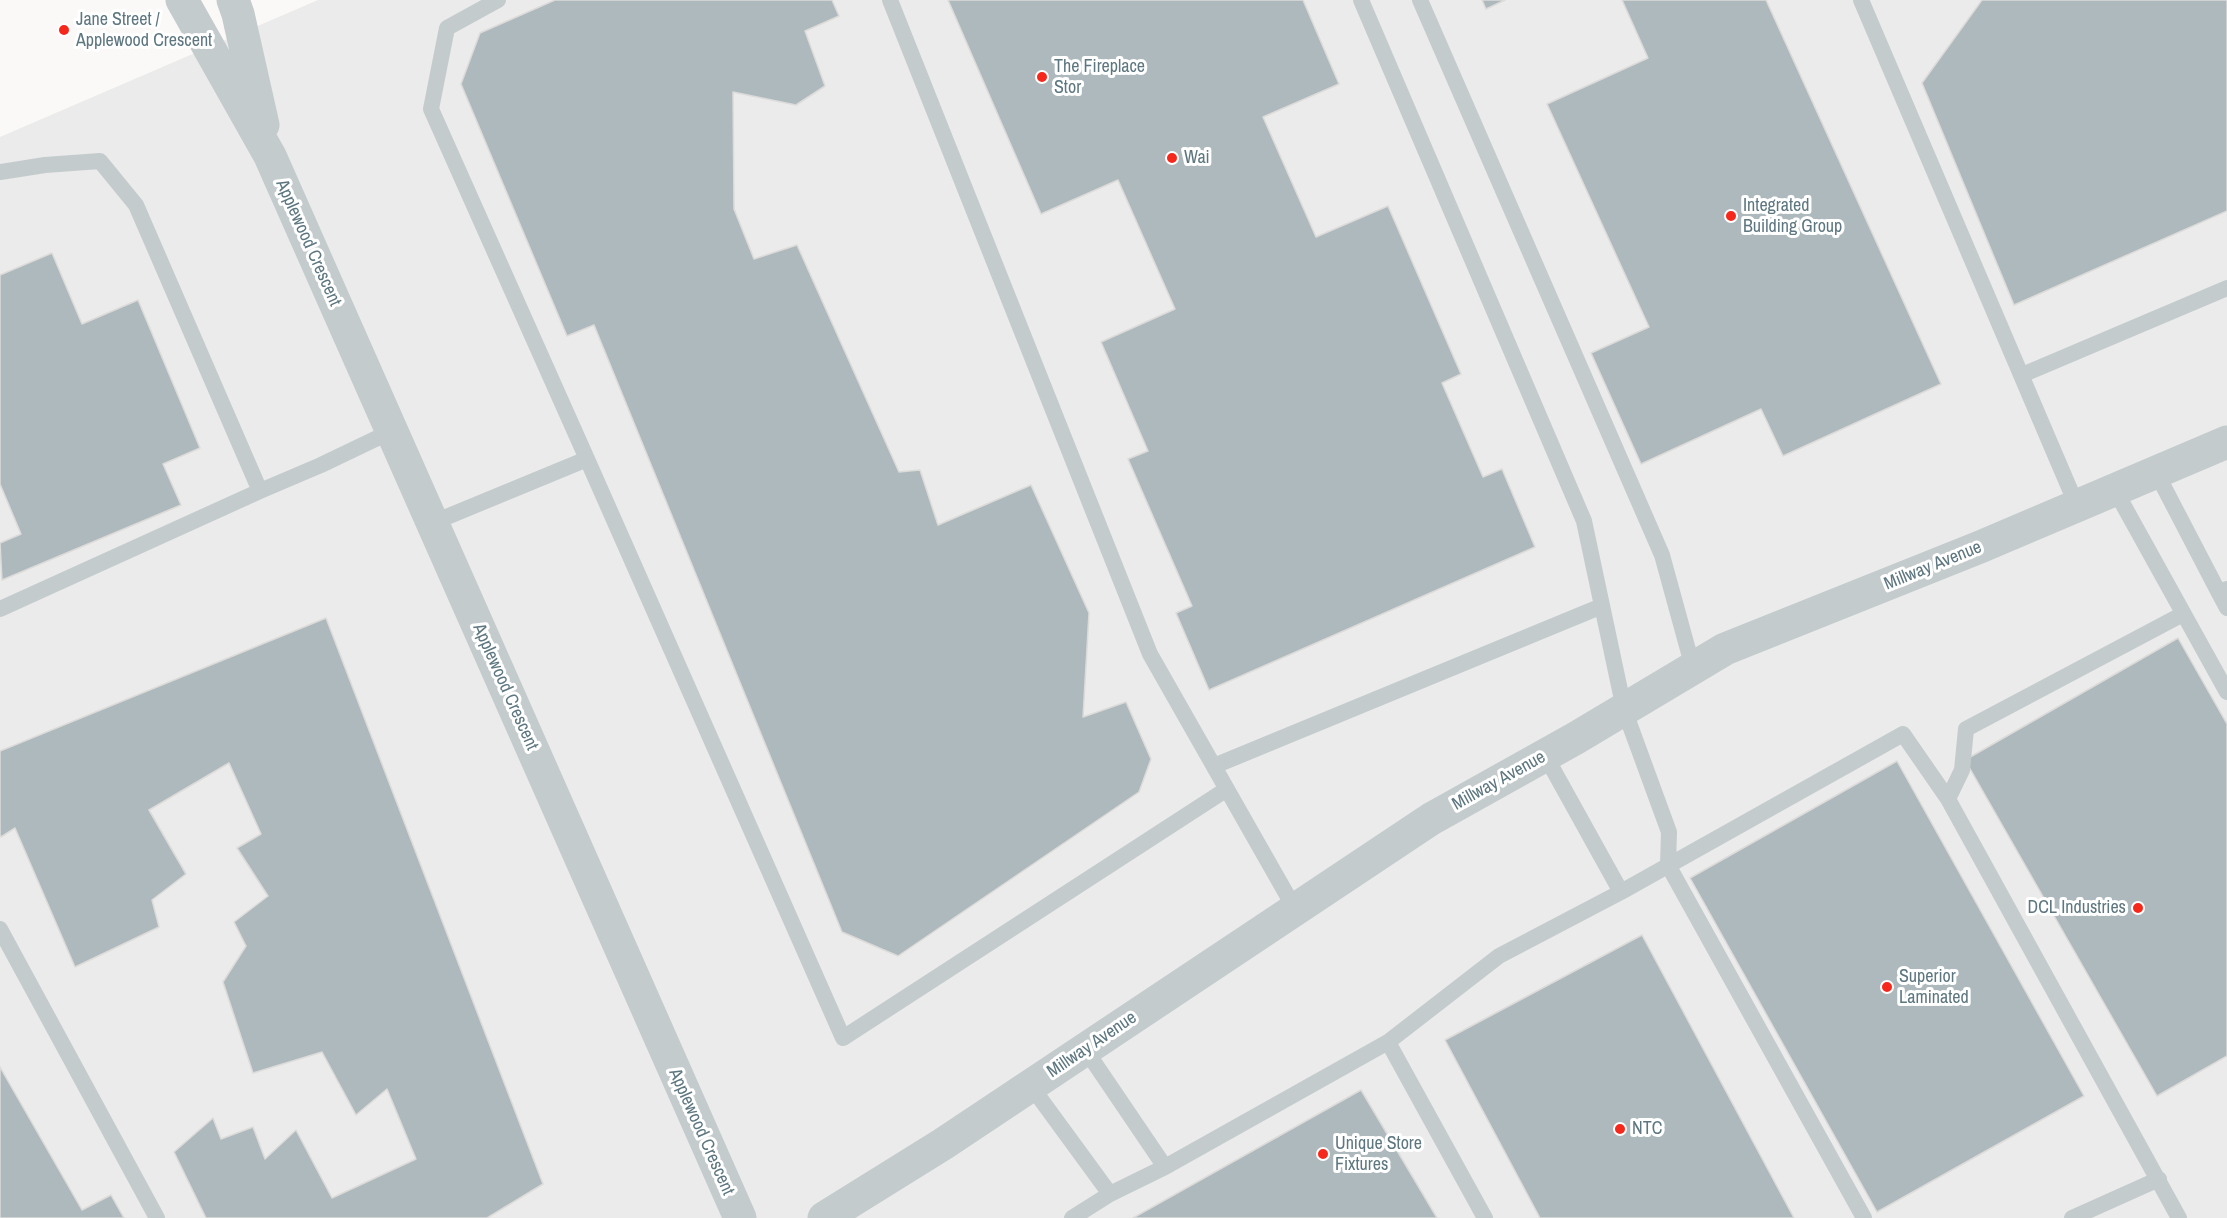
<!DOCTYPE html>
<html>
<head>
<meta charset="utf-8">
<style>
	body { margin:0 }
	canvas { display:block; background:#faf9f7 }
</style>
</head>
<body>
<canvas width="2227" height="1218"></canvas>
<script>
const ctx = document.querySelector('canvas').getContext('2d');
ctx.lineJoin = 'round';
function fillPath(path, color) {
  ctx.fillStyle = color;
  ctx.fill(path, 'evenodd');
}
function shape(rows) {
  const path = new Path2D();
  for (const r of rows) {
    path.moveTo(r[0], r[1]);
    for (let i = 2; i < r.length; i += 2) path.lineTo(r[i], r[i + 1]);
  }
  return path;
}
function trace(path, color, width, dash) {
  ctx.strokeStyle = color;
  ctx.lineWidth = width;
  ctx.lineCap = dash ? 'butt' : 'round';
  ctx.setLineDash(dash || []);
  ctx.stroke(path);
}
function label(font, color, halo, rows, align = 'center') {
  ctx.font = font + ' "Archivo Narrow",sans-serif';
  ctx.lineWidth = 6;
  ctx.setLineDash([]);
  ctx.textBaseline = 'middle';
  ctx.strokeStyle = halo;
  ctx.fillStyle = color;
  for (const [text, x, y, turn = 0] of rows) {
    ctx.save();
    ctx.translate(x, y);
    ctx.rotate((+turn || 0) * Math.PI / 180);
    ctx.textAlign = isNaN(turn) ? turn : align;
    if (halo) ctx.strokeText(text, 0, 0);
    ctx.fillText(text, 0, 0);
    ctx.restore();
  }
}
const built = shape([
	[318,0,2227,0,2227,1218,0,1218,0,137]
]);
const building = shape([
	[555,0,832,0,839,16,805,31,825,86,796,105,733,92,734,209,754,259,797,245,899,472,920,470,938,525,1031,485,1089,613,1083,717,1126,702,1151,759,1139,792,898,956,842,932,594,325,567,336,461,84,480,33,555,0],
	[948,0,1303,0,1339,84,1263,117,1316,237,1388,206,1461,374,1442,383,1483,477,1502,469,1535,547,1209,690,1176,613,1192,606,1128,459,1148,451,1101,342,1175,309,1118,180,1041,214,948,0],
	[1482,0,1505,0,1486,9,1482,0],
	[1622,0,1766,0,1941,384,1783,456,1761,409,1641,464,1591,353,1649,327,1547,104,1648,58,1622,0],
	[1982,0,2227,0,2227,211,2014,305,1922,83,1982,0],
	[52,253,82,324,138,300,200,448,163,464,181,505,2,580,0,543,21,534,0,484,0,275,52,253],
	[326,618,543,1184,487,1218,206,1218,174,1152,213,1118,221,1139,253,1127,265,1159,296,1130,332,1198,416,1159,387,1089,356,1115,322,1052,253,1073,223,982,246,946,234,922,268,896,237,848,261,834,229,763,149,810,186,874,152,900,159,927,75,967,15,828,1,837,0,835,0,751,326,618],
	[2178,638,2227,724,2227,1056,2157,1096,1965,760,2178,638],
	[1897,761,2084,1096,1877,1212,1690,878,1897,761],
	[1642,935,1794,1218,1540,1218,1445,1040,1642,935],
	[0,1067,82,1210,111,1195,124,1218,0,1218,0,1067],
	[1361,1090,1437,1218,1133,1218,1361,1090]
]);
const lane = shape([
	[890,0,1150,654,1295,909],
	[1361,0,1584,521,1624,709,1669,832,1668,865,1864,1218],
	[1420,0,1662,555,1693,668],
	[1861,0,2077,506],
	[0,172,45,165,100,161,136,205,260,491],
	[2022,375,2227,288],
	[587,459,843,1038,1227,789],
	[2156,472,2219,593,2227,589],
	[2115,490,2227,692],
	[432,523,587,459,431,109,447,28,498,0],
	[2219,593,2227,608],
	[0,609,260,491,321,465,392,431],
	[1214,766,1602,606],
	[1621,892,1903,734,1948,799],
	[0,929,157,1218],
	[1388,1042,1499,956,1621,892,1545,755],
	[1085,1049,1165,1167,1388,1042,1485,1218],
	[1031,1086,1110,1194,1072,1218],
	[1110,1194,1165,1167],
	[2072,1218,2159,1179],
	[2179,1218,1948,799,1962,770,1966,729,2183,614]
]);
const street = shape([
	[182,0,270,156,740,1218],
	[233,0,238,14,263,125],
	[824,1218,943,1144,1431,819,1576,738,1725,649,1980,547,2227,442]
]);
const markers = [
	[64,30,6,"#f6271b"],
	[1042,77,6,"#f6271b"],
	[1172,158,6,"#f6271b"],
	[1731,216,6,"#f6271b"],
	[2138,908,6,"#f6271b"],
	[1887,987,6,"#f6271b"],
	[1620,1129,6,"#f6271b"],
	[1323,1154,6,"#f6271b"]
];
const poiNames = [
	["Jane Street /",76,20],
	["Applewood Crescent",76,41],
	["The Fireplace",1054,67],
	["Stor",1054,88],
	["Wai",1184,158],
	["Integrated",1743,206],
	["Building Group",1743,227],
	["DCL Industries",2126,908,"right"],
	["Superior",1899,977],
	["Laminated",1899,998],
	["NTC",1632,1129],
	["Unique Store",1335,1144],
	["Fixtures",1335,1165]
];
const streetNames = [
	["Applewood Crescent",308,243,66],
	["Millway Avenue",1933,566,-22],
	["Applewood Crescent",505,687,66],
	["Millway Avenue",1499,781,-29],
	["Millway Avenue",1092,1045,-34],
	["Applewood Crescent",701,1132,66]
];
fillPath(built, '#eaebea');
fillPath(building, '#adb9bd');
trace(building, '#dcdbd9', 1.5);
trace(lane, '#c4cbcd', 16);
trace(street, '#c4cbcd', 33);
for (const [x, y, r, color] of markers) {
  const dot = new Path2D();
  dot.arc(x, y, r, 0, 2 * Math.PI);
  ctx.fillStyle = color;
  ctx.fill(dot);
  trace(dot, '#fff', 2);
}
label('18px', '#5d767f', '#fff', poiNames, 'left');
label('18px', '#5d767f', '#fff', streetNames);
</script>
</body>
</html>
